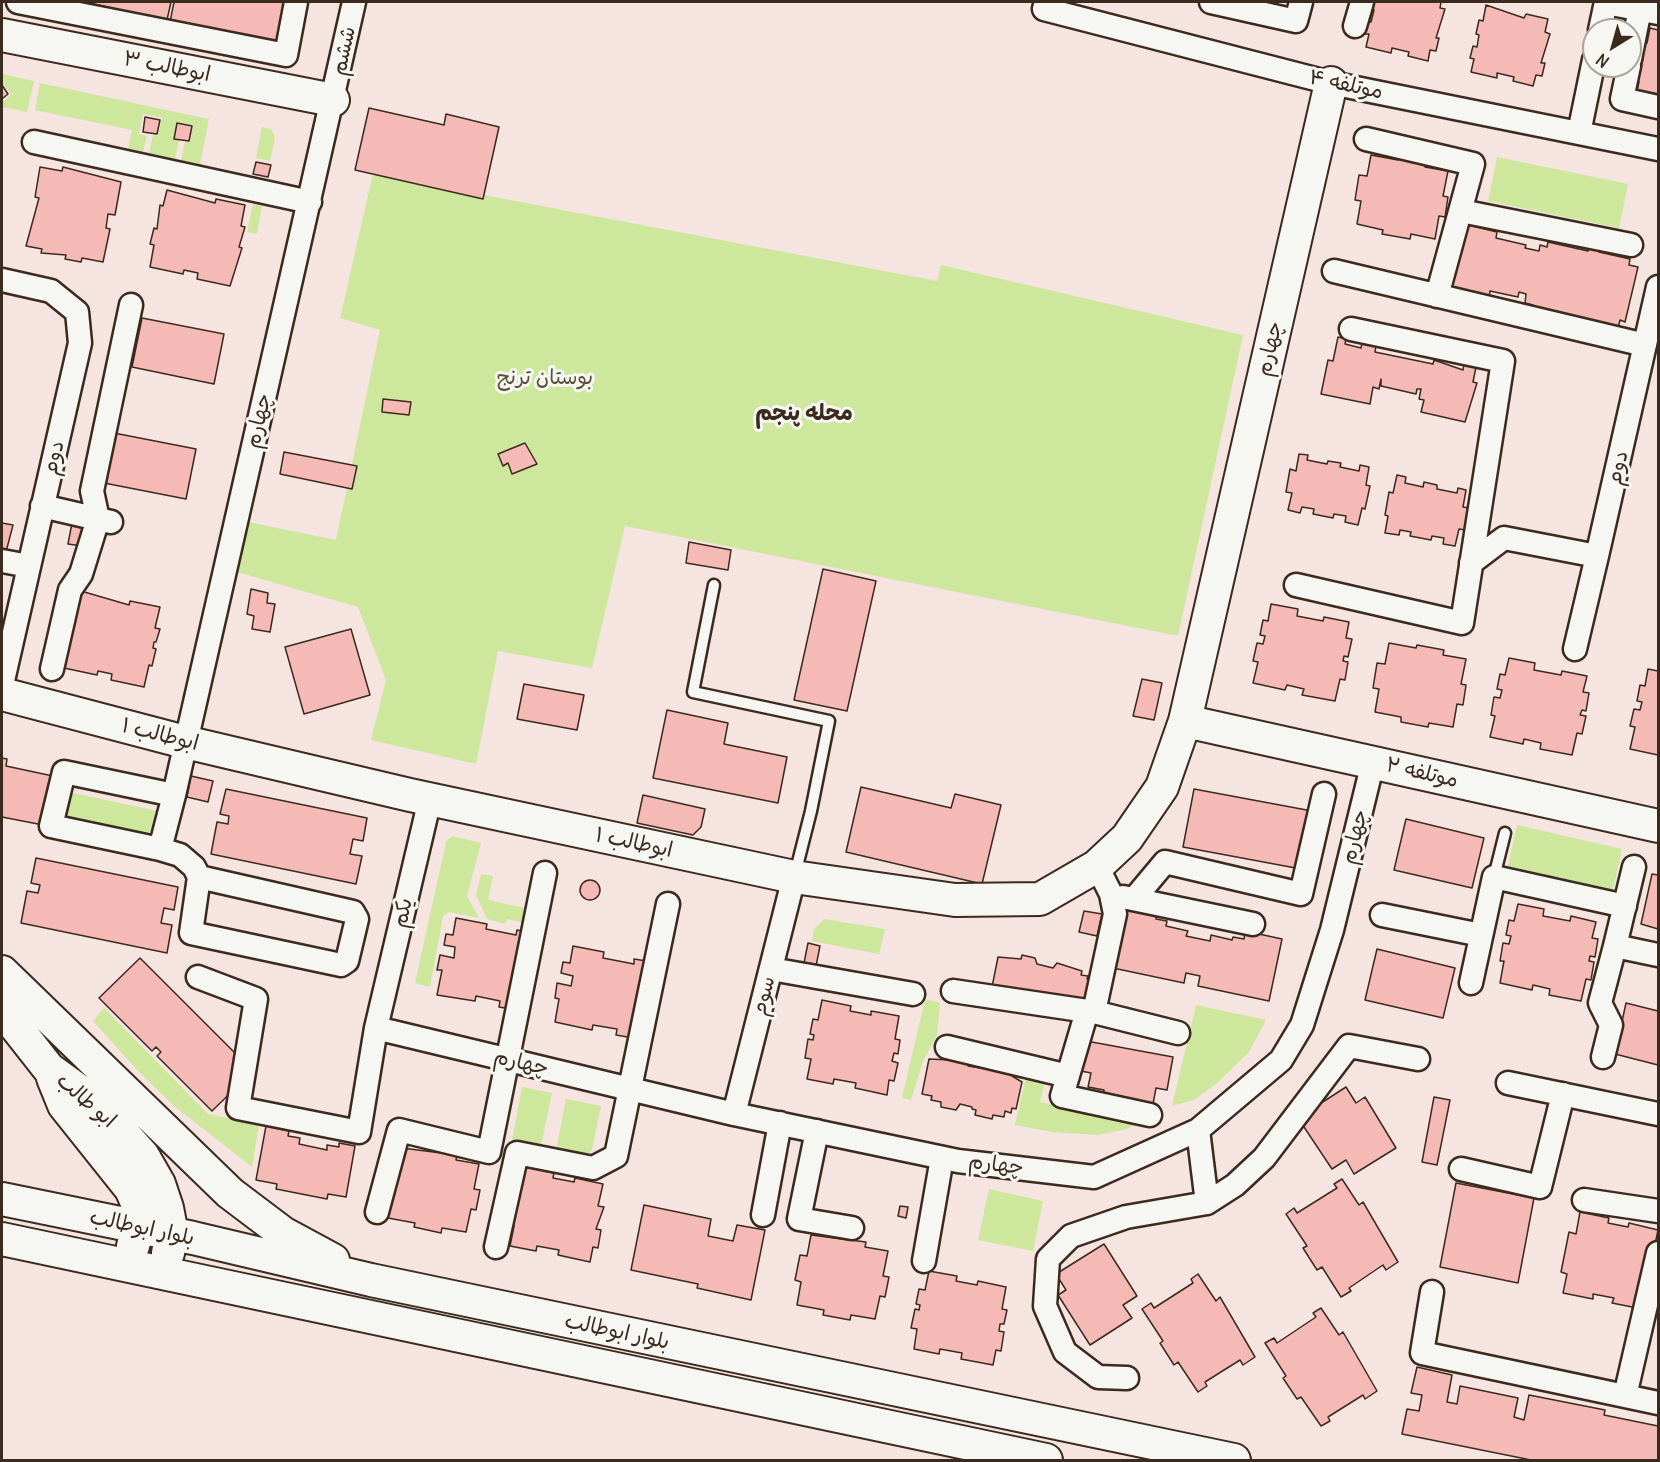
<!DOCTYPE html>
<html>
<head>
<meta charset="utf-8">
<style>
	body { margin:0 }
	#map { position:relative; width:1660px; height:1462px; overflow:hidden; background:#f6e4e0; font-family:Delius,sans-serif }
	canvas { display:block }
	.frame { position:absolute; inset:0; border:3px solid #3b2a1e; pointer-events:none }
	.north { position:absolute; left:1582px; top:18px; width:60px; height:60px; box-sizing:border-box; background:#f6f6f2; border:2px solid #aba49d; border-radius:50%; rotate:217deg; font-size:16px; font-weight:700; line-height:24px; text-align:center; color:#3b2a1e }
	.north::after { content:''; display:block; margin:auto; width:21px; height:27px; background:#3b2a1e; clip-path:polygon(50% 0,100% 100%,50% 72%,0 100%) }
</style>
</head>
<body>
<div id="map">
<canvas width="1660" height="1462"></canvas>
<div class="frame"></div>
<div class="north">N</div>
</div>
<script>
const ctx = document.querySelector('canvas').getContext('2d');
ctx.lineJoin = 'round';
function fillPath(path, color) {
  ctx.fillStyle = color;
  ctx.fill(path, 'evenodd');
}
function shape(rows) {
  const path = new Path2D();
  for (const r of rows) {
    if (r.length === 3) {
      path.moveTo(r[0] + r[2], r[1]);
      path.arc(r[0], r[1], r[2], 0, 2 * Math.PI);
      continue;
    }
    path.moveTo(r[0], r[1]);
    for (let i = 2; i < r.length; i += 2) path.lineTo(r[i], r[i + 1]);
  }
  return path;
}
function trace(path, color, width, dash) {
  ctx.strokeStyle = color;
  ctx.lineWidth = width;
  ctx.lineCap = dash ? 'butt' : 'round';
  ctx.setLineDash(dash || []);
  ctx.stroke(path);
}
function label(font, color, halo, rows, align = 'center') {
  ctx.font = font + ' Delius,"Playpen Sans Arabic",sans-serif';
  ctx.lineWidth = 6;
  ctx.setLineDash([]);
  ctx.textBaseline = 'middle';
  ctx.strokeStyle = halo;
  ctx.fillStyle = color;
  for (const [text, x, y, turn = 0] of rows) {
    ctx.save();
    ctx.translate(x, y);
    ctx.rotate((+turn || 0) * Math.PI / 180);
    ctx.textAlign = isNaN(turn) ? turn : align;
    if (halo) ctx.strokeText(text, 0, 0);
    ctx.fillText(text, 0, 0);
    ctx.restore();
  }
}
const green = shape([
	[2,74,34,81,27,112,2,107,2,103,11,95,2,81],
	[40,83,209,119,200,165,181,161,185,142,190,142,193,126,177,122,174,139,179,140,175,159,149,153,153,135,158,136,162,118,143,114,139,134,147,136,143,152,128,149,132,130,35,110],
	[262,127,271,129,275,137,270,161,256,158],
	[1497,157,1628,184,1619,228,1488,201],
	[373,174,937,281,941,265,1243,335,1178,636,625,526,592,668,498,651,476,764,371,740,386,680,358,607,237,572,248,522,336,540,380,330,340,318],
	[253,204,262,206,257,234,247,232],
	[64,791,162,812,154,829,142,835,57,815],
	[1517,825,1622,849,1613,890,1508,866],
	[452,836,481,843,467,896,479,918,449,912,443,916,430,987,415,983,446,842],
	[481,874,493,876,488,900,534,910,529,924,507,919,505,924,487,919,476,895],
	[824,919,885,929,879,954,812,941,814,929],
	[925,999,940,1003,937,1035,923,1061,911,1100,902,1098],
	[1196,1005,1266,1020,1249,1052,1216,1084,1194,1100,1172,1106],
	[104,1008,208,1114,259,1125,252,1167,174,1106,139,1072,93,1021],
	[1027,1072,1047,1074,1040,1102,1141,1121,1127,1129,1098,1135,1052,1132,1015,1125],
	[522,1087,552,1093,541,1146,512,1141],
	[566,1099,601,1106,592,1150,584,1157,556,1151],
	[989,1189,1043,1201,1033,1251,978,1240]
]);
const building = shape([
	[84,2,171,2,167,20,84,2],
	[174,2,287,2,282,45,170,22,174,2],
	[1372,2,1441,2,1440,8,1445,9,1436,38,1439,38,1436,51,1430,50,1428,61,1408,56,1409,52,1392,48,1391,53,1366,47,1369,34,1364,34,1367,21,1371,22,1374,10,1370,9,1372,2],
	[1486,5,1524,18,1526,14,1548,19,1545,32,1550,34,1541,63,1545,63,1542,76,1536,75,1533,86,1513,81,1514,77,1497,73,1497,78,1471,72,1474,59,1470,58,1473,46,1477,47,1479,35,1476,34,1479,20,1483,21,1486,5],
	[1650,28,1658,30,1658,100,1636,95,1639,82,1634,81,1637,69,1641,70,1643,58,1640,57,1643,42,1647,43,1650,28],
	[2,85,8,94,2,99,2,85],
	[369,108,444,125,446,114,499,127,483,199,355,170,369,108],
	[145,117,160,120,157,134,143,132,145,117],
	[177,123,192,126,189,141,174,139,177,123],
	[1371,155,1398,160,1399,156,1426,162,1425,167,1448,171,1443,196,1448,197,1445,217,1439,216,1435,239,1411,234,1410,239,1382,234,1383,230,1357,224,1361,201,1355,200,1359,175,1367,176,1371,155],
	[256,162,271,165,268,177,253,174,256,162],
	[40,167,62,171,63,167,121,182,115,215,108,214,106,228,110,229,103,262,82,258,81,262,65,259,66,255,41,253,42,249,26,246,39,198,35,197,40,167],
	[167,190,215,203,216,199,245,205,241,226,245,227,239,247,242,248,230,286,197,279,198,273,184,270,183,274,150,267,154,245,150,244,154,228,157,229,160,205,163,206,167,190],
	[1460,223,1497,232,1496,238,1526,245,1525,248,1539,251,1540,245,1547,247,1548,242,1588,251,1590,243,1601,246,1599,252,1630,259,1629,265,1638,267,1625,322,1620,320,1618,328,1532,310,1533,305,1525,303,1526,294,1519,292,1518,297,1490,291,1489,299,1446,290,1460,223],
	[142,318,224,334,214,384,132,367,142,318],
	[1338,337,1346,339,1345,344,1361,348,1362,343,1376,346,1375,352,1433,364,1434,360,1463,370,1464,364,1476,367,1473,382,1477,383,1465,422,1421,412,1424,400,1419,399,1421,389,1417,389,1416,394,1381,386,1381,379,1379,389,1373,387,1370,404,1321,394,1328,360,1333,361,1338,337],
	[383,399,411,402,409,415,382,412,383,399],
	[114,433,196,449,186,499,104,483,114,433],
	[525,443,537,464,512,474,508,463,503,466,498,454,525,443],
	[284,452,357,466,352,489,280,474,284,452],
	[1299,454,1308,455,1307,460,1327,464,1328,461,1341,463,1340,467,1359,471,1360,465,1369,467,1366,485,1370,486,1365,509,1362,508,1358,525,1345,522,1346,516,1334,514,1333,518,1313,514,1314,509,1302,507,1300,513,1288,510,1292,493,1286,492,1290,469,1296,471,1299,454],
	[1397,475,1406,477,1405,483,1423,487,1424,482,1437,485,1437,489,1457,493,1458,488,1466,490,1463,507,1469,508,1465,530,1459,529,1455,546,1443,544,1444,538,1432,536,1431,540,1410,536,1411,532,1400,530,1399,535,1385,533,1388,516,1385,515,1389,492,1393,493,1397,475],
	[2,523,13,525,6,552,2,551,2,523],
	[72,523,86,526,82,546,68,544,72,523],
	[689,542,731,550,728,570,686,563,689,542],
	[823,569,876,581,847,711,794,700,823,569],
	[251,589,268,593,267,603,275,604,270,632,252,629,254,616,247,614,251,589],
	[81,591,129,605,130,601,160,607,155,628,160,629,156,642,154,642,153,648,156,649,152,666,149,665,144,687,111,680,112,674,98,671,97,675,64,668,81,591],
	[1271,604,1298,609,1297,616,1323,621,1324,617,1349,622,1346,638,1352,639,1348,657,1344,656,1343,661,1348,662,1345,680,1340,679,1335,701,1302,695,1304,689,1287,685,1285,690,1253,683,1258,662,1253,661,1257,643,1263,644,1265,636,1260,635,1263,620,1268,621,1271,604],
	[351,629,370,695,304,714,285,647,351,629],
	[1389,643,1416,648,1417,645,1444,650,1443,655,1466,659,1461,684,1466,685,1463,705,1457,704,1453,727,1429,723,1428,727,1401,722,1401,717,1375,712,1379,689,1373,688,1377,663,1385,664,1389,643],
	[1509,658,1535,663,1534,670,1561,675,1562,671,1587,676,1583,692,1589,693,1586,711,1582,710,1580,715,1586,716,1582,734,1577,733,1572,755,1540,749,1541,743,1524,739,1523,744,1490,737,1495,716,1491,715,1494,697,1500,698,1502,690,1497,689,1500,674,1505,675,1509,658],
	[1648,669,1658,671,1658,755,1630,749,1635,727,1630,726,1634,709,1640,710,1642,702,1637,701,1640,685,1645,686,1648,669],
	[1142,679,1162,683,1154,720,1133,716,1142,679],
	[524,684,584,695,577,730,517,719,524,684],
	[667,710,728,723,724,744,787,757,778,803,653,778,667,710],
	[2,758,7,759,6,766,53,776,43,825,2,817,2,758],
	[191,776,213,781,208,802,187,797,191,776],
	[861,787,951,808,955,794,1001,805,982,884,846,852,861,787],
	[226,789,367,818,363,841,353,839,350,854,362,856,356,884,211,854,217,822,228,824,229,816,220,814,226,789],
	[1194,789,1312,811,1301,869,1183,847,1194,789],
	[643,795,705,809,701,827,693,835,637,823,643,795],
	[1406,819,1484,838,1472,888,1394,870,1406,819],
	[36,858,178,887,174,910,164,908,161,923,172,925,167,953,21,923,27,891,38,893,40,885,31,883,36,858],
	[1652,874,1658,875,1658,929,1641,924,1652,874],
	[590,890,10],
	[1518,904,1544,909,1543,916,1570,921,1571,916,1596,922,1592,938,1598,939,1595,957,1590,956,1589,961,1594,962,1591,980,1586,979,1581,1001,1549,995,1550,989,1533,985,1532,990,1500,983,1504,961,1500,961,1503,943,1509,944,1511,936,1506,935,1509,920,1514,921,1518,904],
	[1126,906,1157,913,1156,919,1167,921,1166,926,1188,931,1186,936,1210,941,1211,935,1232,940,1233,937,1244,939,1245,931,1282,939,1269,1001,1198,986,1200,976,1186,973,1184,983,1113,968,1126,906],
	[1084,911,1102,914,1097,936,1079,932,1084,911],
	[456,918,487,924,486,929,516,935,517,930,536,934,521,1011,499,1007,500,1001,476,996,475,1001,437,995,442,970,437,970,440,955,454,958,455,947,444,945,446,934,453,935,456,918],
	[808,943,820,946,816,966,804,963,808,943],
	[573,946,604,952,603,958,634,964,634,959,653,962,639,1039,616,1035,617,1029,593,1025,592,1030,555,1022,559,999,555,998,557,983,571,986,573,976,561,973,563,962,570,963,573,946],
	[1377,949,1455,968,1443,1018,1365,1000,1377,949],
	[1022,955,1035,958,1037,964,1053,968,1057,963,1082,971,1081,975,1088,976,1087,979,1091,980,1085,1007,991,992,998,957,1021,959,1022,955],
	[140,958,253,1071,212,1111,157,1056,161,1052,156,1047,152,1051,99,998,140,958],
	[822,1000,851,1006,850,1011,871,1015,871,1011,899,1016,895,1039,900,1040,898,1054,894,1053,892,1061,898,1063,894,1081,889,1080,887,1095,855,1088,856,1083,834,1079,833,1084,807,1079,811,1059,805,1058,808,1039,813,1040,814,1035,810,1034,813,1019,818,1020,822,1000],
	[1626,1003,1658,1011,1658,1065,1615,1054,1626,1003],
	[1081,1040,1173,1057,1167,1090,1156,1088,1153,1104,1123,1102,1124,1097,1103,1095,1104,1090,1088,1087,1091,1073,1076,1070,1081,1040],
	[952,1057,968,1063,968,1066,1013,1073,1012,1076,1022,1082,1016,1109,1012,1108,1011,1113,1005,1111,1004,1117,993,1115,992,1119,975,1115,976,1110,972,1109,972,1107,960,1104,956,1110,941,1107,941,1102,931,1100,932,1096,922,1094,929,1059,951,1060,952,1057],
	[1346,1087,1356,1103,1365,1097,1396,1148,1354,1174,1346,1160,1332,1169,1298,1118,1346,1087],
	[1434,1097,1450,1100,1437,1165,1422,1162,1434,1097],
	[266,1126,289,1131,288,1136,300,1138,299,1144,327,1150,327,1145,339,1147,339,1143,355,1146,346,1197,328,1194,327,1199,276,1189,277,1184,256,1180,266,1126],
	[402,1148,457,1155,456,1160,479,1164,474,1189,480,1190,476,1210,471,1209,466,1232,442,1228,441,1233,414,1227,415,1223,388,1218,402,1148],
	[526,1167,554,1173,553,1178,574,1182,575,1178,603,1184,598,1206,604,1207,596,1229,601,1230,598,1248,593,1247,590,1262,558,1255,559,1250,537,1246,536,1251,510,1246,514,1226,508,1225,516,1186,522,1187,526,1167],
	[1342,1179,1359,1205,1363,1202,1398,1262,1386,1270,1383,1265,1349,1288,1351,1291,1341,1297,1322,1267,1317,1270,1303,1248,1307,1246,1286,1214,1294,1208,1297,1213,1337,1188,1334,1184,1342,1179],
	[1456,1183,1534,1198,1518,1283,1440,1267,1456,1183],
	[644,1205,711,1219,708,1236,733,1241,737,1225,765,1230,751,1300,697,1288,698,1284,631,1270,644,1205],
	[900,1206,908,1207,906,1218,898,1216,900,1206],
	[1580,1212,1609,1218,1608,1223,1628,1227,1629,1223,1658,1230,1642,1309,1612,1303,1614,1298,1593,1294,1593,1299,1563,1293,1567,1274,1561,1272,1569,1232,1576,1234,1580,1212],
	[811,1235,866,1242,865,1247,888,1251,883,1276,889,1277,885,1297,880,1296,875,1319,851,1315,850,1320,823,1315,824,1310,797,1305,801,1282,795,1280,800,1255,807,1256,811,1235],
	[1104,1244,1137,1296,1123,1305,1132,1318,1090,1345,1058,1295,1066,1290,1056,1274,1104,1244],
	[929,1271,957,1276,956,1281,977,1285,978,1281,1006,1287,1002,1309,1007,1310,1004,1324,1000,1324,999,1331,1004,1332,1001,1351,996,1350,993,1365,961,1359,962,1353,940,1349,939,1354,914,1349,917,1329,911,1328,915,1309,919,1310,920,1305,916,1304,919,1289,925,1290,929,1271],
	[1198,1274,1216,1301,1220,1297,1255,1357,1243,1365,1240,1360,1205,1382,1207,1386,1198,1392,1178,1362,1174,1365,1160,1343,1163,1341,1142,1309,1151,1303,1154,1308,1193,1283,1191,1279,1198,1274],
	[1321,1308,1339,1335,1343,1332,1377,1391,1365,1399,1363,1395,1328,1417,1330,1421,1321,1426,1301,1397,1297,1399,1283,1378,1286,1376,1265,1343,1274,1338,1277,1343,1316,1317,1313,1313,1321,1308],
	[1417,1367,1452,1375,1447,1402,1457,1404,1460,1386,1518,1398,1514,1417,1524,1420,1529,1395,1605,1410,1604,1415,1658,1426,1658,1460,1531,1460,1402,1434,1407,1409,1419,1411,1422,1395,1411,1393,1417,1367]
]);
const lane = shape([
	[714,585,693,692,829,721,811,811,795,874],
	[1494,877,1505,833]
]);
const street = shape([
	[18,2,286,55,296,2],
	[1046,2,1044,9,1331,83,1658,149],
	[1211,2,1296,21,1301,2],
	[1606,3,1658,13],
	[1355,26,1362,2],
	[1600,30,1606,2],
	[1630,59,1640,9],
	[1629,66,1622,99,1658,107],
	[1579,133,1594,60],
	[1366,139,1473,164,1437,296],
	[34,142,310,202],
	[1461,211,1631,245],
	[1334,271,1645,345],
	[2,280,51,291,77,312,80,343,2,685],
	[42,506,111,522],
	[2,561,29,566],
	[1471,563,1504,538,1597,556,1658,287],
	[1296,585,1462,623,1503,361,1351,329],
	[1575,649,1597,556],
	[52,669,70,590,81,574,98,519,92,491,131,305],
	[174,795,64,772,51,826,160,849,174,795,354,2],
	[160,849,180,855,194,867,199,877,191,933,341,965,347,961,357,919,353,912,199,877],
	[1097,866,1111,894,1115,914,1094,1012,1178,1033],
	[1123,897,1253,924],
	[1134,899,1165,862,1301,894,1324,794],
	[1382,915,1481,935],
	[1615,946,1634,867],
	[771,969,913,994],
	[198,977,256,999,238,1108,359,1132,376,1028,430,799],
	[1471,983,1494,877,1625,906],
	[953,991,1094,1012],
	[1087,1011,1062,1096,1150,1115],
	[376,1028,734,1114,958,1161,1094,1177,1198,1130,1281,1060,1302,1025,1332,930,1373,762],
	[947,1047,1068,1076],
	[1603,1057,1611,1025,1600,1003,1615,946,1658,955],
	[1508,1083,1658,1114],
	[734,1114,794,877],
	[1198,1130,1207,1203],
	[817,1131,799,1219,852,1228],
	[1461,1169,1540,1187,1563,1094],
	[1584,1200,1658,1211],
	[377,1212,399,1130,489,1152,545,873],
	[763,1215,780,1123],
	[496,1247,517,1153,593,1168,616,1156,668,904],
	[924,1261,942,1158],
	[1432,1292,1422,1353,1658,1403],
	[1127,1378,1098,1377,1065,1352,1045,1306,1048,1259,1071,1236,1126,1217,1207,1203,1235,1185,1264,1158,1349,1046,1418,1059],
	[1625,1396,1658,1253]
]);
const secondary = shape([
	[2,35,333,100],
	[2,694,185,742,410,795,794,877,955,900,1040,899,1097,866,1127,838,1162,787,1185,721,1331,83],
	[1185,721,1658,826],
	[2,972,230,1193,283,1233,333,1260],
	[2,1009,49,1069,82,1093,111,1120,143,1156,159,1184,167,1208,172,1234,168,1253],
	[53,1078,64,1105,131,1189,138,1205,138,1227,133,1246],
	[2,1199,193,1238,371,1280,1234,1460],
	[2,1239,1046,1460]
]);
const streetNames = [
	["ششم",344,51,-78],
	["ابوطالب ۳",167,67,11],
	["موتلفه ۴",1346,85,12],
	["چهارم",1270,349,-77],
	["چهارم",259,421,-77],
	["دوم",54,458,-77],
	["دوم",1618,468,-77],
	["ابوطالب ۱",160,735,14],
	["موتلفه ۲",1422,773,13],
	["چهارم",1355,837,-76],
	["ابوطالب ۱",634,843,12],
	["یکم",403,913,-77],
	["سوم",764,996,-76],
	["چهارم",521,1063,13],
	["ابو طالب",86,1101,41],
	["چهارم",996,1165,7],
	["بلوار ابوطالب",142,1228,12],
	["بلوار ابوطالب",617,1332,12]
];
const parkNames = [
	["بوستان ترنج",545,378]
];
const neighbourhoodNames = [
	["محله پنجم",804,414]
];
fillPath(green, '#cde79d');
fillPath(building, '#f5b9b6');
trace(building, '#3b2a1e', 1.5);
trace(lane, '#3b2a1e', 15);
trace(street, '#3b2a1e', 27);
trace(secondary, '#3b2a1e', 36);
trace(lane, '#f6f6f2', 10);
trace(street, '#f6f6f2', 22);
trace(secondary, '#f6f6f2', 32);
label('21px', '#3b2a1e', '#f6f6f2', streetNames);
label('21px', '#585037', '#f6f6f2', parkNames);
label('bold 22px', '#3b2a1e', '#f6f6f2', neighbourhoodNames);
</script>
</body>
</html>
